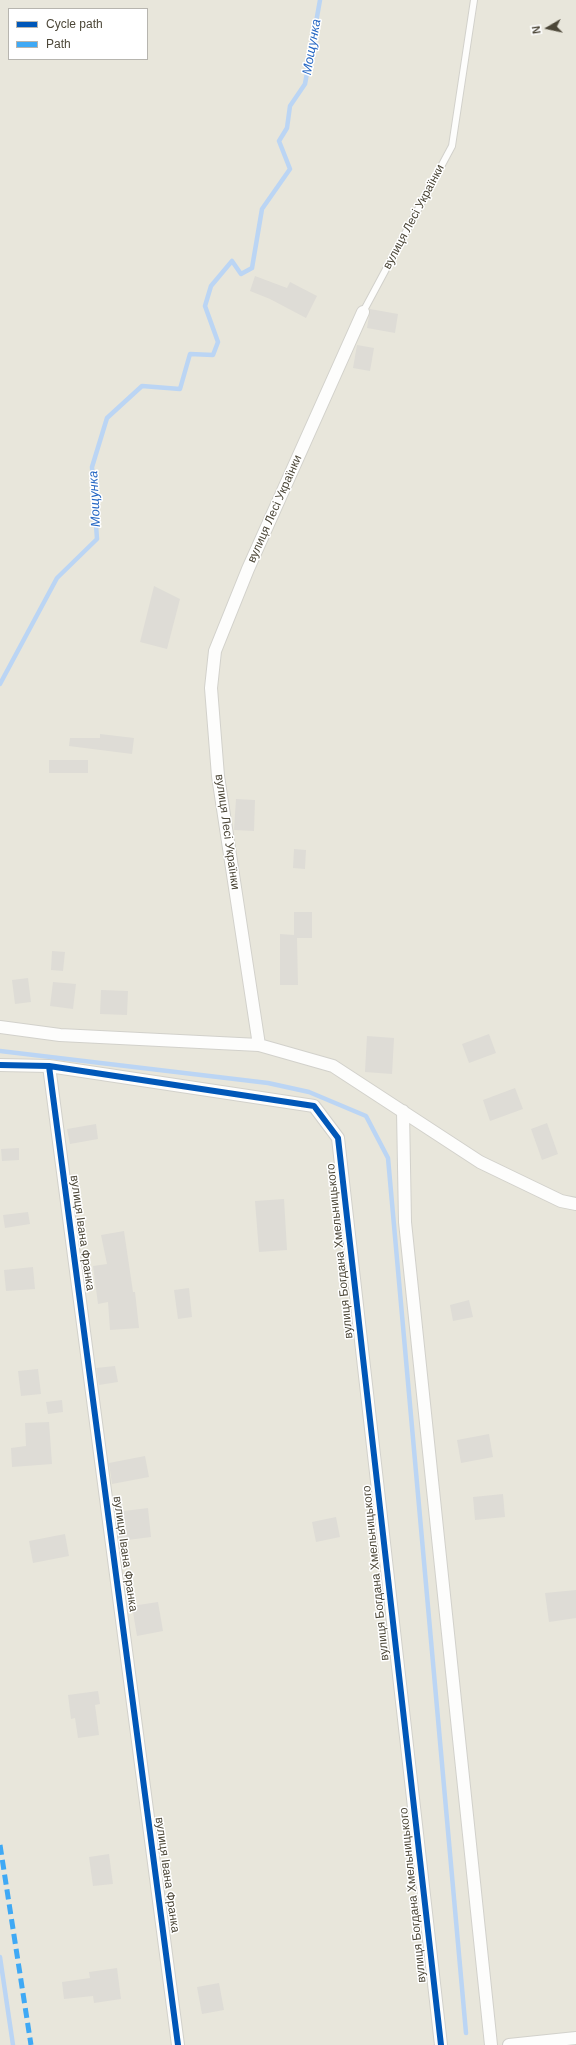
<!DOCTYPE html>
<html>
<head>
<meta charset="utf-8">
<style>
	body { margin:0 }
	#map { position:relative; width:576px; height:2045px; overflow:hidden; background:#f4f3ee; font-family:Helvetica,sans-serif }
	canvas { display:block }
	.legend { position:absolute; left:8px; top:8px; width:140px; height:52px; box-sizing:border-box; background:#fff; border:1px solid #b7b5af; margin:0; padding:5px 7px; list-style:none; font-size:12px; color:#4c4738 }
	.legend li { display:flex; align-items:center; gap:8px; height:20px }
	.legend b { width:20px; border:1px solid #b7b5af }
	.north { position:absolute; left:528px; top:8px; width:40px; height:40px; -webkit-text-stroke:3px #fff; paint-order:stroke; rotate:261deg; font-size:11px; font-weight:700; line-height:16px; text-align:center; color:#4c4738 }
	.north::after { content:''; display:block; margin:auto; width:14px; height:18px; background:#4c4738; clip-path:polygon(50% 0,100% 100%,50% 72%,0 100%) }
</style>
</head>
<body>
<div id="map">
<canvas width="576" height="2045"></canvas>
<ul class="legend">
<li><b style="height:5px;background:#0057b8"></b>Cycle path</li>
<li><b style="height:5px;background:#3fa9f5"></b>Path</li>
</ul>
<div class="north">N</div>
</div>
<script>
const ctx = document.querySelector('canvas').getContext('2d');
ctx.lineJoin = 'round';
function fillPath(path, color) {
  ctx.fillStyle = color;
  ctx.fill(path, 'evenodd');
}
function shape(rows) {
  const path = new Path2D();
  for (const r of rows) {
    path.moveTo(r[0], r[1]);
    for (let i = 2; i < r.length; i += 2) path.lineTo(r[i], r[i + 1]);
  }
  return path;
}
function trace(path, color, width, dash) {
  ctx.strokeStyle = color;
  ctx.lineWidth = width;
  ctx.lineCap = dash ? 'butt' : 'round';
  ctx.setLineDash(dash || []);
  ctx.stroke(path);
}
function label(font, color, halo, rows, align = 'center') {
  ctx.font = font + ' Helvetica,sans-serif';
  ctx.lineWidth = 3;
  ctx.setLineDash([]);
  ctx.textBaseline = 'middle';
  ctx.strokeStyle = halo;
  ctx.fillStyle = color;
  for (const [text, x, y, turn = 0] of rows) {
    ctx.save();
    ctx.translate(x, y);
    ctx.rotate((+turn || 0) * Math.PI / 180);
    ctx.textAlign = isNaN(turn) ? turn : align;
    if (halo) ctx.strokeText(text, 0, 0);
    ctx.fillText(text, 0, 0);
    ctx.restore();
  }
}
const residential = shape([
	[0,0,576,0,576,2045,0,2045],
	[9,9,147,9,147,59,9,59]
]);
const stream = shape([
	[0,684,57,578,97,539,92,467,107,418,142,386,180,389,190,354,213,355,218,342,205,306,211,286,232,261,241,274,252,268,262,209,290,169,279,141,287,128,290,106,305,84,320,0],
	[0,1051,268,1083,309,1092,366,1116,388,1158,466,2033],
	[0,1957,13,2045]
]);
const building = shape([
	[255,276,287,288,290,282,317,296,306,318,270,299,250,291],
	[370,309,398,314,395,333,367,328],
	[357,345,374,348,370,371,353,368],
	[154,586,180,599,167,649,140,642],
	[100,734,134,738,132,754,69,746,70,738,100,738],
	[49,760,88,760,88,773,49,773],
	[236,799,255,800,254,831,234,830],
	[294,849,306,850,305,869,293,868],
	[294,912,312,912,312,938,297,938,298,985,280,985,280,934,294,935],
	[52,951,65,952,63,971,51,970],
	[28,978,31,1002,15,1004,12,980],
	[53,982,76,984,73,1009,50,1006],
	[101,990,128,991,127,1015,100,1014],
	[489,1034,496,1053,469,1063,462,1044],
	[367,1036,394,1038,392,1074,365,1072],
	[515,1088,523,1109,490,1121,483,1100],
	[547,1123,558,1154,542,1160,531,1129],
	[96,1124,98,1139,70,1144,67,1129],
	[19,1148,19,1160,2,1161,1,1149],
	[284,1199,287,1250,259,1252,255,1201],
	[28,1212,30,1224,5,1228,3,1215],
	[124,1231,133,1292,135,1292,139,1328,110,1330,108,1302,98,1304,93,1266,107,1264,101,1235],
	[33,1267,35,1289,6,1291,4,1270],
	[189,1288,192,1317,178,1319,174,1290],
	[469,1300,473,1317,453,1321,450,1305],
	[115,1366,118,1382,99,1385,96,1368],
	[38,1369,41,1394,21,1396,18,1371],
	[62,1400,63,1412,48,1414,46,1402],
	[49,1422,52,1464,12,1467,11,1448,26,1446,25,1423],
	[489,1434,493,1457,461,1463,457,1440],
	[145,1456,149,1477,112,1484,109,1463],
	[503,1494,505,1517,475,1520,473,1497],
	[148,1508,151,1537,120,1541,116,1512],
	[336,1517,340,1537,316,1542,312,1522],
	[65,1534,69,1556,33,1563,29,1541],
	[576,1590,576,1618,549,1622,545,1593],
	[158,1602,163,1631,137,1636,132,1606],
	[98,1691,100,1704,95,1705,99,1735,78,1738,75,1718,71,1719,68,1695],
	[109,1854,113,1884,93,1886,89,1857],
	[117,1968,121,1999,94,2003,93,1996,64,1999,62,1982,90,1978,89,1972],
	[219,1983,224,2010,202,2014,197,1987]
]);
const lane = shape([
	[363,312,452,146,474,0]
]);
const street = shape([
	[0,1027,60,1035,259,1045,333,1066,480,1162,561,1201,576,1204],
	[259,1045,218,776,211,688,215,651,248,569,363,312],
	[0,1065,49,1066,314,1106,338,1138,441,2045],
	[49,1066,178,2045],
	[403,1111,405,1222,491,2045],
	[509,2045,576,2038]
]);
const quiet = shape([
	[0,1845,31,2045]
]);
const cycleway = shape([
	[0,1065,49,1066,314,1106,338,1138,441,2045],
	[49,1066,178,2045]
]);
const streetNames = [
	["вулиця Лесі Українки",414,217,-62],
	["вулиця Лесі Українки",275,509,-66],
	["вулиця Лесі Українки",227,832,82],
	["вулиця Івана Франка",82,1233,82],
	["вулиця Богдана Хмельницького",340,1251,-96],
	["вулиця Івана Франка",125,1554,82],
	["вулиця Богдана Хмельницького",376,1573,-96],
	["вулиця Івана Франка",167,1875,82],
	["вулиця Богдана Хмельницького",413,1895,-96]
];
const waterNames = [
	["Мощунка",312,47,-80],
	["Мощунка",95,499,-93]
];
fillPath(residential, '#e8e6db');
trace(stream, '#bbd5f4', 4.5);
fillPath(building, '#dedcd6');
trace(lane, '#d2d1cb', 8);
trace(street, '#d2d1cb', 14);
trace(lane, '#fdfdfc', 6);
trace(street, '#fdfdfc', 12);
trace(quiet, '#3fa9f5', 5, [10, 5]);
trace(cycleway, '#0057b8', 6);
label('12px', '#4c4738', '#fff', streetNames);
label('italic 13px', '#2567c3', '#fff', waterNames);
</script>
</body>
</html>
